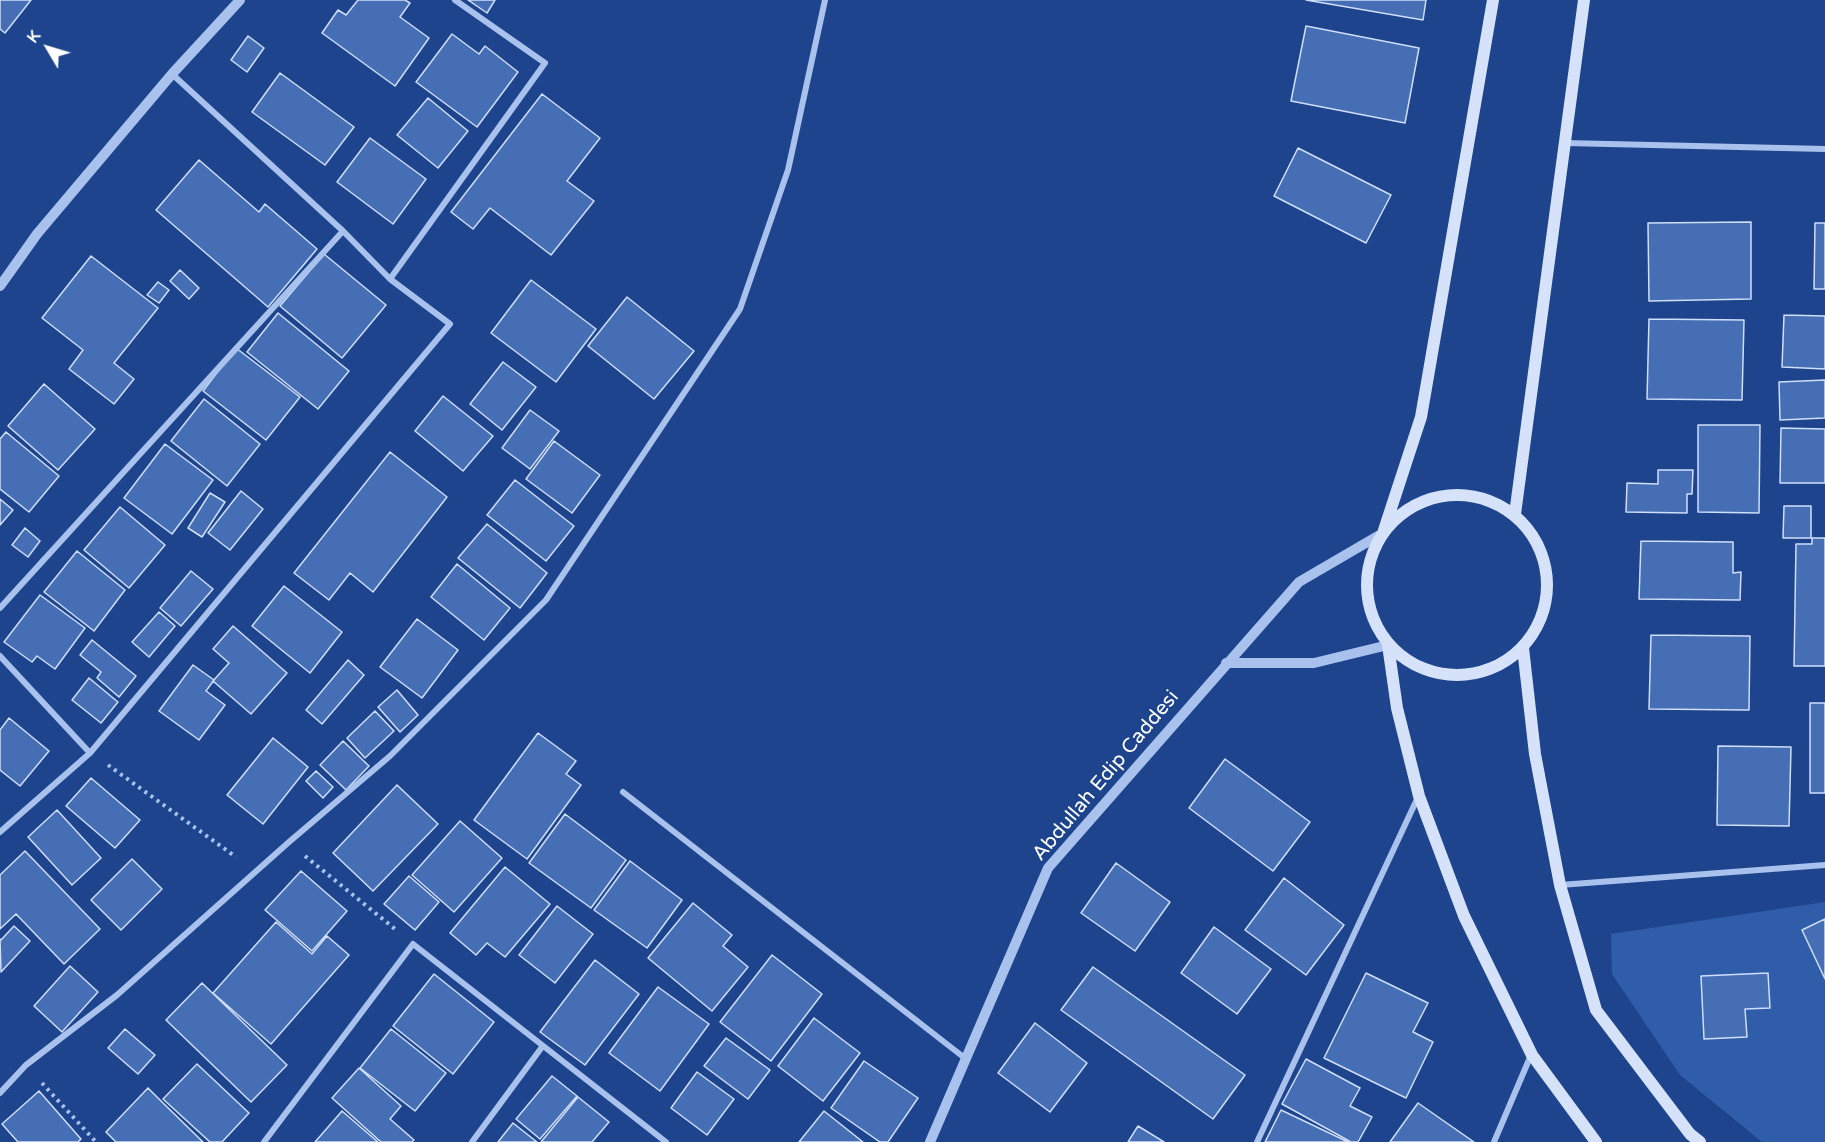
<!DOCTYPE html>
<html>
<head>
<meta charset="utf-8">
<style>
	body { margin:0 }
	#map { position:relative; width:1825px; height:1142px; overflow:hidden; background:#1d448d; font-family:"Varela Round",sans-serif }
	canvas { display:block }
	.north { position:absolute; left:18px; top:18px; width:60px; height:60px; -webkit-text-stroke:4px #1d448d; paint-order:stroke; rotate:308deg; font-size:16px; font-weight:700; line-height:24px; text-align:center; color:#fff }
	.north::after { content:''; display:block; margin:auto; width:21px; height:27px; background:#fff; clip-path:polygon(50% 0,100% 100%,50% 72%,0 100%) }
</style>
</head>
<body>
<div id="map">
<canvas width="1825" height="1142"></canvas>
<div class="north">K</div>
</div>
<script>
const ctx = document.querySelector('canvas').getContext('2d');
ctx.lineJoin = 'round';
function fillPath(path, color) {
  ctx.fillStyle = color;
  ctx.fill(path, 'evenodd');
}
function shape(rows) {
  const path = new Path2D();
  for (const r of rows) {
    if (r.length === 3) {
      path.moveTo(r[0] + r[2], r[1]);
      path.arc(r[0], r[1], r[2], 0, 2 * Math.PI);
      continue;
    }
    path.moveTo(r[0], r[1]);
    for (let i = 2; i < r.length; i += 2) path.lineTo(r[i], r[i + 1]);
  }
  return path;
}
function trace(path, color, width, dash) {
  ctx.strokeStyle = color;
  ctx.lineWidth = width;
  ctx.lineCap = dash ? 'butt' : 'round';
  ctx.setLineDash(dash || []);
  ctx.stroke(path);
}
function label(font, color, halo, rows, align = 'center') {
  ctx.font = font + ' "Varela Round",sans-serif';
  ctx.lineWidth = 4.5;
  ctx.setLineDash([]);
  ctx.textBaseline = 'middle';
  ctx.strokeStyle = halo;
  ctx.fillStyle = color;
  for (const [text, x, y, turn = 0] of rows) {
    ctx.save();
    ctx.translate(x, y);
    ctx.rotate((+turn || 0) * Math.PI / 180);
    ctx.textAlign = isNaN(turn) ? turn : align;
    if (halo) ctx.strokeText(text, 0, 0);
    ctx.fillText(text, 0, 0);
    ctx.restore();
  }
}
const green = shape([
	[1825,902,1825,1142,1762,1142,1680,1075,1612,974,1611,934]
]);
const building = shape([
	[0,0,31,0,5,33,0,29,0,0],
	[358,0,405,0,410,3,400,17,429,38,395,86,322,33,338,10,346,15,358,0],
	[468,0,495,0,487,13,468,0],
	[1306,0,1426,0,1423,20,1306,0],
	[1306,26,1419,48,1405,123,1291,101,1306,26],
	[452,34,479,54,485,46,518,72,477,127,416,82,452,34],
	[248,36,264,48,247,72,231,60,248,36],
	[280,73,354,127,325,165,252,112,280,73],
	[542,94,600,138,567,181,594,201,551,255,490,208,473,229,451,212,542,94],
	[428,98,468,131,438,168,397,135,428,98],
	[370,138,426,179,393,224,337,182,370,138],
	[1298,148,1391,195,1366,243,1274,196,1298,148],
	[199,160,259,212,265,204,317,249,268,307,156,210,199,160],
	[1751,222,1751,299,1649,301,1648,223,1751,222],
	[1815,223,1825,223,1825,289,1814,289,1815,223],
	[324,254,386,305,342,358,280,306,324,254],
	[91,256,158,308,114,363,134,379,114,404,69,369,83,350,42,318,91,256],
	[180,270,199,288,189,299,170,281,180,270],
	[531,280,596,329,556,382,491,333,531,280],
	[158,282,169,290,159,303,147,295,158,282],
	[627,297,694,351,654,399,588,346,627,297],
	[278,313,349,371,318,409,247,352,278,313],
	[1784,315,1825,316,1825,369,1782,367,1784,315],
	[1649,319,1744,320,1742,400,1647,399,1649,319],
	[236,348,300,397,266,440,203,391,236,348],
	[503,362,536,387,502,430,470,404,503,362],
	[1825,380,1825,418,1780,420,1779,382,1825,380],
	[44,384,95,429,58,470,8,426,44,384],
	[443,396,493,436,463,471,415,431,443,396],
	[204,399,260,444,227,486,171,441,204,399],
	[530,410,559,431,530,469,502,448,530,410],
	[1698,425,1760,425,1759,513,1698,512,1698,425],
	[1781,428,1825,429,1825,483,1780,483,1781,428],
	[6,432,59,476,29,512,0,489,0,439,6,432],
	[554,441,600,475,572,513,526,479,554,441],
	[165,444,213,480,172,534,124,498,165,444],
	[390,452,447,497,373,592,350,573,329,600,294,573,390,452],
	[1658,470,1693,470,1692,494,1687,494,1687,513,1626,512,1627,483,1658,484,1658,470],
	[515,480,574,526,546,561,487,515,515,480],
	[241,491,263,509,230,550,208,533,241,491],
	[210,493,225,502,202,537,188,528,210,493],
	[0,499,13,510,0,525,0,499],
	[1784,506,1811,506,1811,538,1783,538,1784,506],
	[120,507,165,545,129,588,84,550,120,507],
	[487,524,547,573,520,608,458,558,487,524],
	[25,528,40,541,28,557,12,545,25,528],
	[1812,538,1825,538,1825,666,1794,666,1796,544,1812,544,1812,538],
	[1641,541,1733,542,1733,573,1741,572,1740,600,1639,599,1641,541],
	[77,551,125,590,94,631,44,592,77,551],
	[457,564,510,608,484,640,431,597,457,564],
	[191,571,213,589,181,626,160,608,191,571],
	[284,586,342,632,310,673,252,626,284,586],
	[40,595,85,628,55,669,37,656,32,662,4,642,40,595],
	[159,612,175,626,149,657,132,642,159,612],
	[417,619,458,650,422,698,380,667,417,619],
	[233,626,287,673,251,714,213,681,229,663,213,649,233,626],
	[1651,635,1750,636,1749,710,1649,709,1651,635],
	[92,640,136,676,119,697,97,678,101,672,80,655,92,640],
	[348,660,364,675,322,724,306,710,348,660],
	[193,665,214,680,206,691,225,705,199,740,159,711,193,665],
	[89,678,118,702,101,723,72,700,89,678],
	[397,690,418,715,400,732,378,707,397,690],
	[1810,703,1825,703,1825,793,1810,793,1810,703],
	[375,711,394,731,365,758,347,738,375,711],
	[9,718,49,751,20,786,0,770,0,730,9,718],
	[538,733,576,761,566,774,581,785,527,859,474,820,538,733],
	[273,738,308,767,263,824,227,795,273,738],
	[343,741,369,766,346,790,320,765,343,741],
	[1718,746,1791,747,1789,826,1717,825,1718,746],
	[1225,759,1310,822,1273,871,1189,808,1225,759],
	[316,771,333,787,323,798,306,781,316,771],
	[91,778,140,820,115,848,66,806,91,778],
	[397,785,438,824,373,891,333,853,397,785],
	[57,810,101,858,72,885,28,837,57,810],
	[565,814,626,860,591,908,529,863,565,814],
	[460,821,502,858,454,912,412,875,460,821],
	[25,851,100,929,64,964,16,914,0,929,0,875,25,851],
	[132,859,162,889,121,930,91,900,132,859],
	[630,861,682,900,647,948,594,910,630,861],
	[1116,863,1170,902,1135,951,1081,913,1116,863],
	[505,867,550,904,505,957,487,943,476,955,450,933,505,867],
	[301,871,347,911,312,951,265,910,301,871],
	[409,876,439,902,415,930,384,904,409,876],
	[1284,878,1344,925,1306,975,1245,930,1284,878],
	[693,903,732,935,723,946,748,967,712,1011,648,958,693,903],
	[557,906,593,934,555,983,519,955,557,906],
	[1825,919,1825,979,1802,930,1825,919],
	[276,922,312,954,327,936,349,955,271,1044,213,993,276,922],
	[14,926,30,941,1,972,0,939,1,940,14,926],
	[1214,927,1271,969,1237,1014,1181,973,1214,927],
	[772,955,822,994,771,1061,720,1022,772,955],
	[595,960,639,994,585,1065,540,1032,595,960],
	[70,966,98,992,62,1032,34,1006,70,966],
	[1093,967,1245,1075,1213,1119,1061,1010,1093,967],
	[1366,973,1428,1003,1413,1032,1433,1042,1406,1098,1324,1058,1366,973],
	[1768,973,1770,1008,1745,1009,1747,1037,1704,1039,1701,976,1768,973],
	[434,974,494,1022,453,1074,393,1026,434,974],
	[202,983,287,1065,251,1102,166,1020,202,983],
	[658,987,709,1024,660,1091,609,1053,658,987],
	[814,1018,860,1053,823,1101,778,1066,814,1018],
	[1035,1023,1087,1063,1050,1112,998,1073,1035,1023],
	[125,1029,155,1055,138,1074,108,1048,125,1029],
	[391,1029,446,1073,415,1111,360,1068,391,1029],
	[726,1038,770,1070,748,1099,704,1066,726,1038],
	[1306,1059,1360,1088,1350,1106,1372,1117,1358,1142,1351,1142,1282,1104,1306,1059],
	[864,1061,918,1098,888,1142,880,1142,831,1108,864,1061],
	[197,1064,249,1113,222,1142,210,1142,163,1099,197,1064],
	[359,1068,401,1106,390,1119,414,1140,412,1142,381,1142,332,1098,359,1068],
	[697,1072,734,1099,707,1135,671,1108,697,1072],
	[552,1076,577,1096,540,1139,516,1119,552,1076],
	[148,1088,162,1102,203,1142,116,1142,106,1132,148,1088],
	[39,1091,81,1139,78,1142,18,1142,2,1124,39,1091],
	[578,1097,609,1122,592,1142,541,1142,578,1097],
	[1418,1103,1474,1142,1390,1142,1418,1103],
	[1281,1110,1348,1142,1265,1142,1281,1110],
	[342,1111,378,1142,315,1142,342,1111],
	[824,1111,863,1142,799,1142,824,1111],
	[513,1123,537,1142,498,1142,513,1123],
	[1138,1126,1164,1142,1128,1142,1138,1126]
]);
const path = shape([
	[108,765,236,857],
	[305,856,395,929],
	[42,1083,96,1142]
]);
const minor = shape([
	[1565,143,1825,149],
	[390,279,545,63,455,0],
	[0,608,343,231,172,74],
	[0,656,90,753],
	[623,792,966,1059],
	[0,832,90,753,450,324,390,279,343,231],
	[1560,885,1825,865],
	[0,1093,26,1065,117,995,289,842,390,756,546,600,740,309,788,170,825,0],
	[264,1142,413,944,666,1142],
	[472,1142,542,1047],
	[1257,1142,1418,797],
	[1494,1142,1531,1055]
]);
const tertiary = shape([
	[0,286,37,234,172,74,240,0],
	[1226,663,1314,663,1388,645],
	[930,1142,1048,868,1299,582,1383,533]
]);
const secondary = shape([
	[1457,585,90],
	[1515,514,1584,0],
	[1384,530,1421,417,1493,0],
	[1388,645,1397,708,1419,796,1464,916,1532,1055,1596,1142],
	[1523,648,1535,754,1560,885,1596,1010,1690,1134,1700,1142]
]);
const streetNames = [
	["Abdullah Edip Caddesi",1106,776,-50]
];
fillPath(green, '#305daa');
fillPath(building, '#456eb4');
trace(building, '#cfdef9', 1.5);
trace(path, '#a9c2ed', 4, [3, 4.5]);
trace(minor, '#a9c2ed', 6);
trace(tertiary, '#a9c2ed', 10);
trace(secondary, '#d6e2f9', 12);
label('20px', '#fff', '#1d448d', streetNames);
</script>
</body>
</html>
